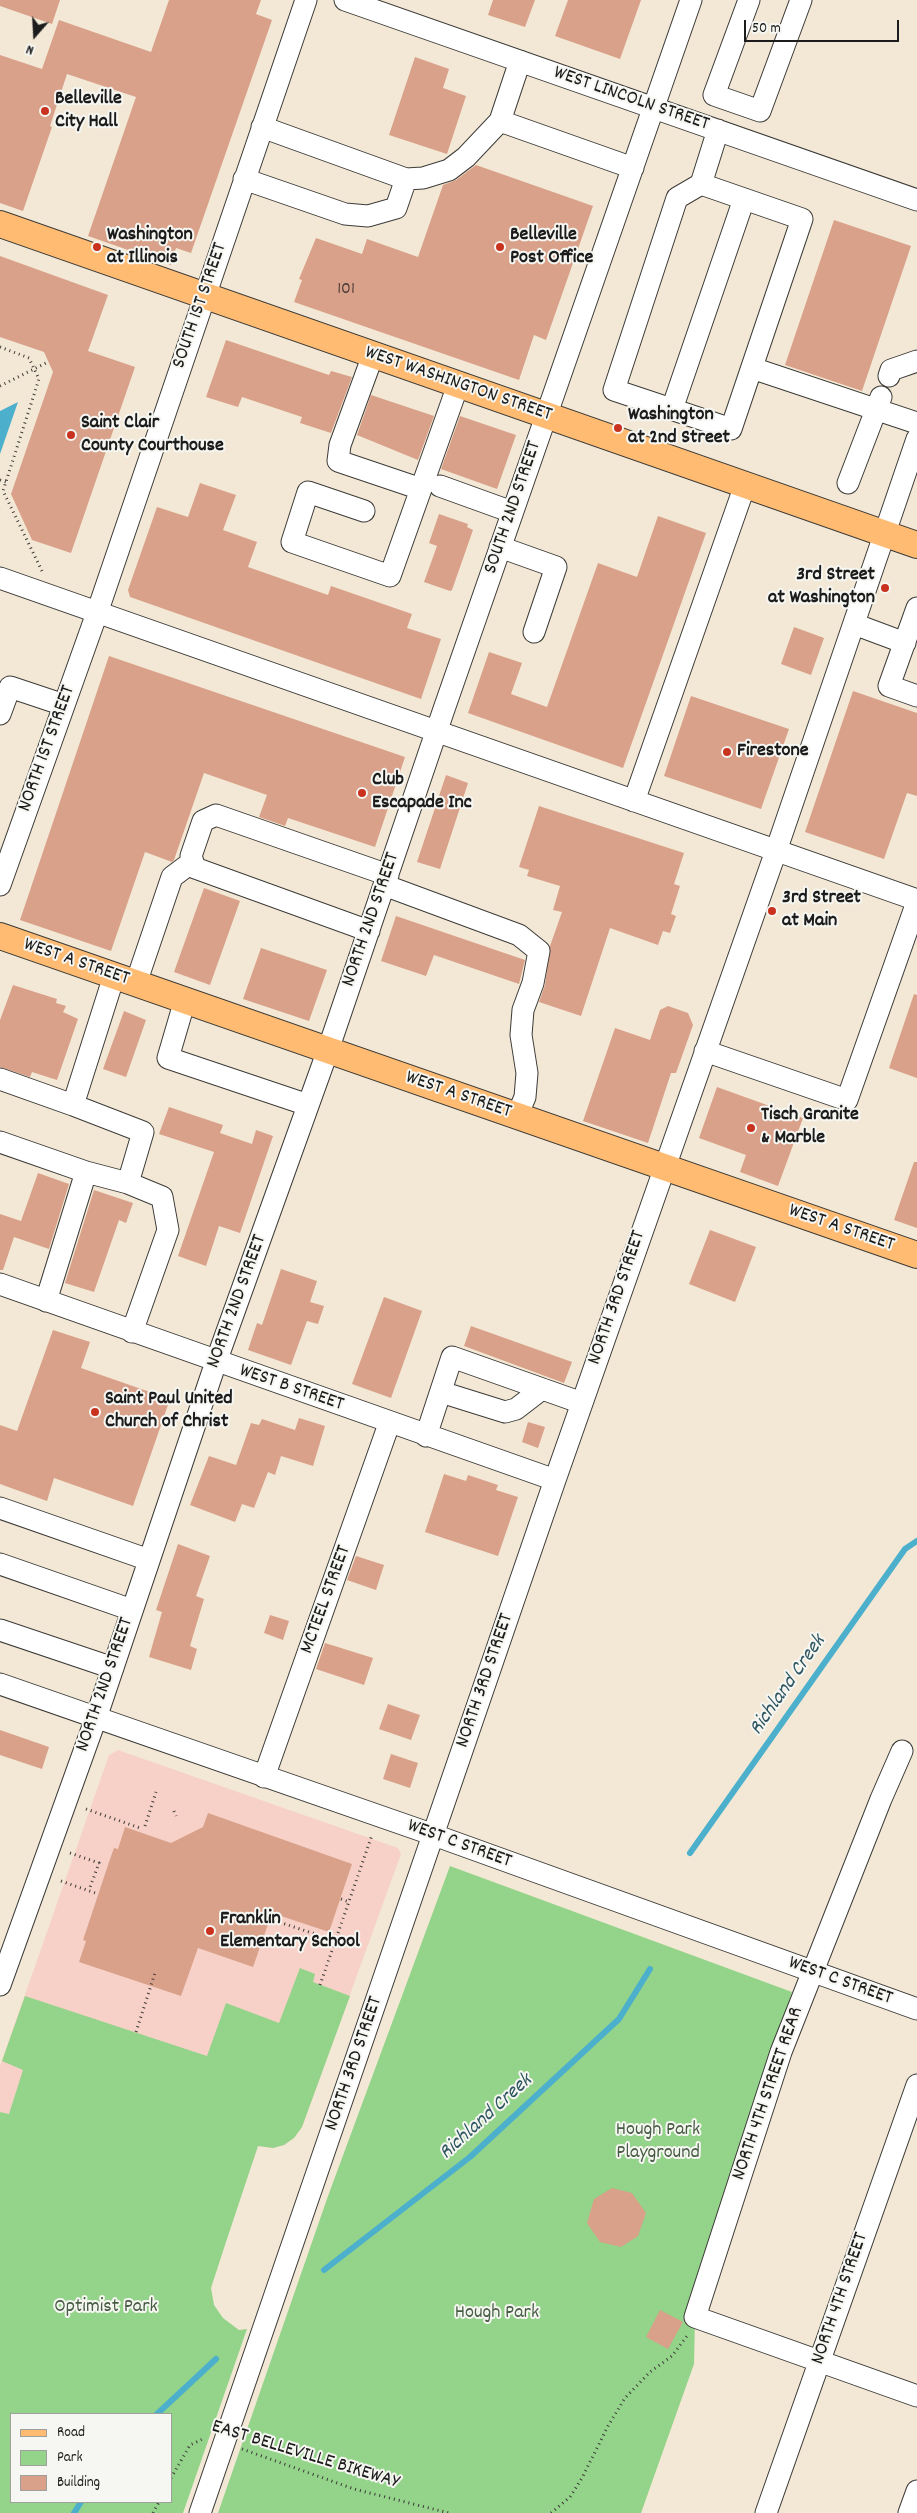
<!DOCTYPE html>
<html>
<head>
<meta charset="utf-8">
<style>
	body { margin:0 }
	#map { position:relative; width:917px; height:2513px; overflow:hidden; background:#f3e8d5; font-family:Dekko,sans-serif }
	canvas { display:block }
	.legend { position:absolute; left:10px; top:2413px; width:162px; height:90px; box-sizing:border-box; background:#f6f6f2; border:1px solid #9f9f9c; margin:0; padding:6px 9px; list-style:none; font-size:15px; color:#1c1c1c }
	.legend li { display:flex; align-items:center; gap:10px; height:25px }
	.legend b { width:25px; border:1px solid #9f9f9c }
	.north { position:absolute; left:10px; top:10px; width:50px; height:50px; -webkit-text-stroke:4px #f6f6f2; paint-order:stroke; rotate:199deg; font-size:14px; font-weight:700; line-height:20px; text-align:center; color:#1c1c1c }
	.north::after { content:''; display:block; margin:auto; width:18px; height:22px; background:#1c1c1c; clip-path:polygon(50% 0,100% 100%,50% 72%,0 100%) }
	.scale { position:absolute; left:744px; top:20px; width:155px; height:22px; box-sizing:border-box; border:2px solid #1c1c1c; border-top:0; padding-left:6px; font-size:15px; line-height:18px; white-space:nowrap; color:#1c1c1c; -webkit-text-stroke:4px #f6f6f2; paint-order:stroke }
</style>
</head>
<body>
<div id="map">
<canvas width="917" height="2513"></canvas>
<ul class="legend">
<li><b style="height:6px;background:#ffbb71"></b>Road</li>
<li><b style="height:14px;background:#94d38a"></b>Park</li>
<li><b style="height:14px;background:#d9a189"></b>Building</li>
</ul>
<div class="north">N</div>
<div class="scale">50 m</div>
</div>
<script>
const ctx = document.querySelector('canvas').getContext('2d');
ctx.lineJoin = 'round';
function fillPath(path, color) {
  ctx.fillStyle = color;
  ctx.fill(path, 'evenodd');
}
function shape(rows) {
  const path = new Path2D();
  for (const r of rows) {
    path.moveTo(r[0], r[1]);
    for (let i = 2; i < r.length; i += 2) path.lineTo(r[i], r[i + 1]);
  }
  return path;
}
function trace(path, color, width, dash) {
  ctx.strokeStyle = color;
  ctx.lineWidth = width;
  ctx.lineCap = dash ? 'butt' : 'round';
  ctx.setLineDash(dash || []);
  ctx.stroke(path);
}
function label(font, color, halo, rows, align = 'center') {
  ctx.font = font + ' Dekko,sans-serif';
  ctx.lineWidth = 4;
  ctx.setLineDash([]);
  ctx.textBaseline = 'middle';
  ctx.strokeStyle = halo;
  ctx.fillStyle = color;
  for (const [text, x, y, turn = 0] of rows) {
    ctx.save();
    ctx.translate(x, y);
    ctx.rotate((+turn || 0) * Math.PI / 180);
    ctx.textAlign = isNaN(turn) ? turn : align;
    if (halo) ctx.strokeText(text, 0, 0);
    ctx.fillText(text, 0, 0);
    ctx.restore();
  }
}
const built = shape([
	[118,1750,398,1848,401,1854,302,2127,294,2138,284,2145,273,2148,258,2146,253,2162,98,2142,0,2112,0,2066,109,1755]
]);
const green = shape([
	[450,1866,792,1992,695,2317,694,2364,641,2513,218,2513,328,2196],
	[300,1968,315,1974,313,1982,350,1996,302,2127,294,2138,284,2145,273,2148,258,2146,226,2242,211,2288,214,2305,223,2318,239,2330,247,2329,183,2513,0,2513,0,2112,9,2114,23,2070,2,2061,25,1996,207,2056,226,2003,279,2023],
	[11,2414,171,2414,171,2502,11,2502]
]);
const water = shape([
	[18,402,0,454,0,411]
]);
const stream = shape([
	[690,1853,905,1549,917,1541],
	[324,2270,470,2157,619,2019,650,1969],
	[157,2414,216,2359],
	[74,2513,81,2502]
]);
const building = shape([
	[0,0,60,0,52,24,0,6],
	[169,0,261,0,256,14,272,20,191,253,176,248,171,265,88,236,136,97,67,74,50,126,52,127,23,211,0,203,0,55,42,69,59,20,151,52],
	[493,0,535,0,525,27,488,15],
	[568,0,641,0,620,59,555,36],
	[415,57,449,69,443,88,466,96,447,154,389,135],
	[476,165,593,206,546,340,534,335,519,380,294,302,302,280,299,279,316,238,362,254,367,239,418,257,443,185,456,180],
	[834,220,911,246,862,391,785,365],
	[0,256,108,295,88,351,135,367,71,553,32,540,11,494,53,372,44,352,0,337],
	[226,340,329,375,331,371,352,377,331,433,300,423,302,417,242,397,238,407,206,397],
	[371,395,434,416,418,460,357,435],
	[460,416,516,435,497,489,441,469],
	[200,483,236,495,223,530,257,542,248,567,328,595,331,586,412,614,407,628,441,639,421,699,130,597,128,590,157,507,188,517],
	[439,514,468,524,467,527,473,530,452,590,450,591,424,582,437,546,429,543],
	[658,516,706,533,623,768,468,713,489,652,522,663,511,694,547,707,598,563,637,577],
	[794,627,824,638,811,675,781,664],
	[109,656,405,757,375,847,288,818,285,826,259,817,267,795,204,773,174,860,172,862,145,852,111,951,20,920],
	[853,691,917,713,917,796,907,793,884,859,805,832],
	[691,696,789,729,761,809,664,776],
	[446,775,468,783,440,869,417,862],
	[539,806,684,853,674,884,680,886,671,914,676,916,670,933,663,931,658,945,610,928,581,1016,539,1002,545,985,550,946,562,912,553,910,560,886,527,876,529,870,519,867],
	[204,888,240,901,210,985,174,972],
	[396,916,525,960,519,984,434,955,426,976,381,961],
	[261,948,327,970,309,1021,243,999],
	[13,985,57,999,56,1003,66,1006,63,1012,78,1019,57,1080,32,1072,30,1077,0,1067,0,1020],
	[914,994,917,995,917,1078,889,1068],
	[668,1006,688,1013,693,1025,676,1073,671,1073,648,1143,583,1121,615,1028,650,1040,660,1010],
	[124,1011,146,1020,126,1077,103,1069],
	[717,1087,803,1118,778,1186,740,1172,746,1155,699,1138],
	[169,1107,223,1125,220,1133,252,1144,256,1130,273,1136,240,1233,219,1226,206,1266,178,1256,214,1152,159,1134],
	[914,1162,917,1162,917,1228,894,1220],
	[38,1173,69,1184,49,1249,14,1237,3,1270,0,1270,0,1214,21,1221],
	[94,1190,133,1203,126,1223,119,1220,94,1292,65,1283],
	[710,1230,756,1247,735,1302,689,1284],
	[281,1269,317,1281,310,1302,324,1306,318,1324,307,1321,291,1365,248,1350,257,1323,262,1325],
	[384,1297,422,1311,391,1398,352,1384],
	[471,1326,572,1362,564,1383,464,1346],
	[53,1330,90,1342,81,1368,170,1399,133,1506,54,1478,47,1501,0,1484,0,1425,17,1431],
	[299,1418,325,1426,313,1466,281,1456,275,1475,268,1472,254,1508,242,1504,235,1522,190,1505,209,1456,236,1465,251,1423,259,1425,262,1419,295,1430],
	[528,1422,545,1427,538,1448,522,1442],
	[444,1474,466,1481,468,1475,498,1485,496,1490,518,1497,498,1556,425,1532],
	[178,1544,210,1556,196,1596,204,1599,190,1646,197,1649,191,1670,149,1657,162,1612,156,1610],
	[356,1556,384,1565,376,1590,347,1580],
	[270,1615,289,1621,283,1640,264,1633],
	[325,1643,373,1658,364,1685,316,1669],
	[388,1704,420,1715,411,1740,379,1729],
	[0,1730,49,1747,42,1769,0,1755],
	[391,1754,418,1763,410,1788,383,1779],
	[208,1813,352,1864,329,1932,272,1913,253,1967,198,1948,181,1996,79,1962,86,1941,83,1940,109,1862,114,1848,118,1849,125,1827,171,1843,203,1827],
	[612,2188,632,2193,646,2213,638,2236,621,2247,600,2242,587,2223,594,2199],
	[660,2310,683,2322,668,2349,646,2337]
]);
const path = shape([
	[0,347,29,358,39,379,3,491,42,571],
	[0,386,48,362],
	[0,480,6,482],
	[86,1809,140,1828],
	[174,1811,176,1816],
	[145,1826,156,1792],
	[70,1853,99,1863,89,1890],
	[61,1881,98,1894],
	[341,1899,349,1902],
	[270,1919,336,1941],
	[320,1985,372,1835],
	[136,2032,155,1973],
	[242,2449,354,2489,449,2513],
	[171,2478,190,2445,205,2438],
	[153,2513,159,2502],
	[551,2513,570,2497,582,2478,608,2426,625,2398,650,2372,672,2356,687,2336]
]);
const minor = shape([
	[345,0,917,200],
	[749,0,714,95,760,111,801,0],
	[520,61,500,121,633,168],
	[262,127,406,179,423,178,449,170,466,157,500,121],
	[244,179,345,214,368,216,396,208,406,179],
	[701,184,802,219,731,429,614,390,677,198,701,184],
	[701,184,718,130],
	[373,355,340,445,338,461,421,489],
	[752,368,917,423],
	[889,376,891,370,917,361],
	[672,409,744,199],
	[848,483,881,397],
	[440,486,512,512],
	[364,511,308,492,292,542,390,576,458,385],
	[500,547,556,567,534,632],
	[0,578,917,900],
	[917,608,889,686,917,696],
	[854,624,905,643],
	[0,714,10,687,64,705],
	[634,801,745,485],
	[0,885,97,613,306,0],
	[384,885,519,935,539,951,533,983,523,1010,521,1035,527,1073,525,1097,517,1116],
	[369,931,195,868,191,856,203,821,216,815,388,875],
	[114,976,73,1105,143,1132,128,1183],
	[136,983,172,877,192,862],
	[185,1000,168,1058,308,1105],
	[705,1051,847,1100,917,902],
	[0,1079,73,1105],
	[0,1142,86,1172,46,1301],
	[86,1172,128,1183,162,1197,168,1230,132,1332],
	[0,1284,555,1480],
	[441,1392,505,1412,516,1409,542,1389],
	[426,1436,452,1357,582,1403],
	[0,1508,149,1560],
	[0,1564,132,1610],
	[0,1630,113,1668],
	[0,1684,434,1835,917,2009],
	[902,1751,881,1799,781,2052,695,2317,917,2396],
	[264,1777,389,1424],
	[0,1985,96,1718,216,1362,328,1050,443,712,691,0],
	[200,2513,555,1480,776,851,917,439],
	[766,2513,917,2085],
	[909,2513,917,2491]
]);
const major = shape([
	[0,224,917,545],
	[0,936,917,1255]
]);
const markers = [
	[45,111,5,"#c8321e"],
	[97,247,5,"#c8321e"],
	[500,247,5,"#c8321e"],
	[618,428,5,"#c8321e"],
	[71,435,5,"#c8321e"],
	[885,588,5,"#c8321e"],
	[727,752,5,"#c8321e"],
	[362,793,5,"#c8321e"],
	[772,911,5,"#c8321e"],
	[751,1128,5,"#c8321e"],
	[95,1412,5,"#c8321e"],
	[210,1931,5,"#c8321e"]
];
const numberNames = [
	["101",346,291]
];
const poiNames = [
	["Belleville",55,100],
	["City Hall",55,123],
	["Washington",107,236],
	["at Illinois",107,259],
	["Belleville",510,236],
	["Post Office",510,259],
	["Washington",628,416],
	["at 2nd Street",628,439],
	["Saint Clair",81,424],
	["County Courthouse",81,447],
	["3rd Street",875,576,"right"],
	["at Washington",875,599,"right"],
	["Firestone",737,752],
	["Club",372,781],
	["Escapade Inc",372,804],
	["3rd Street",782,899],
	["at Main",782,922],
	["Tisch Granite",761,1116],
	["& Marble",761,1139],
	["Saint Paul United",105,1400],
	["Church of Christ",105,1423],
	["Franklin",220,1920],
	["Elementary School",220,1943]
];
const streetNames = [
	["WEST LINCOLN STREET",631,100,19],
	["SOUTH 1ST STREET",201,306,-71],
	["WEST WASHINGTON STREET",458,385,19],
	["SOUTH 2ND STREET",514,508,-71],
	["NORTH 1ST STREET",48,749,-70],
	["NORTH 2ND STREET",372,920,-71],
	["WEST A STREET",76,963,19],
	["WEST A STREET",458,1096,19],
	["WEST A STREET",841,1229,19],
	["NORTH 3RD STREET",618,1298,-71],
	["NORTH 2ND STREET",238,1302,-70],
	["WEST B STREET",291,1389,19],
	["MCTEEL STREET",327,1600,-70],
	["NORTH 3RD STREET",486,1681,-71],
	["NORTH 2ND STREET",106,1685,-71],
	["WEST C STREET",459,1845,20],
	["WEST C STREET",840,1982,20],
	["NORTH 3RD STREET",355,2064,-71],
	["NORTH 4TH STREET REAR",769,2094,-71],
	["NORTH 4TH STREET",841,2299,-71],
	["EAST BELLEVILLE BIKEWAY",305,2456,17]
];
const parkNames = [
	["Hough Park",658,2131],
	["Playground",658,2154],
	["Optimist Park",106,2308],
	["Hough Park",497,2314]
];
const waterNames = [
	["Richland Creek",789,1686,-55],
	["Richland Creek",487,2118,-42]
];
fillPath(built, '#f7d1c8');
fillPath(green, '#94d38a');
fillPath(water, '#4cb0cc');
trace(stream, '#4cb0cc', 6);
fillPath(building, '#d9a189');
trace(minor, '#3c3b38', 23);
trace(major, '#3c3b38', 28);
trace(path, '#3c3b38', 3, [1, 4]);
trace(minor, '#fff', 21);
trace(major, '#ffbb71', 26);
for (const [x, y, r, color] of markers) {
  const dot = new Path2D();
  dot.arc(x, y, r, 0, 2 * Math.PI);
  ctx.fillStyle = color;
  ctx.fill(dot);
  trace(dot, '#f6f6f2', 2);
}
label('18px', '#4b3d37', null, numberNames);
label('bold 20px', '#1c1c1c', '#f6f6f2', poiNames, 'left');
label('20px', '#1c1c1c', '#f6f6f2', streetNames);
label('20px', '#465c42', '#f6f6f2', parkNames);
label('italic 21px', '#2f5762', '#f6f6f2', waterNames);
</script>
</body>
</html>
